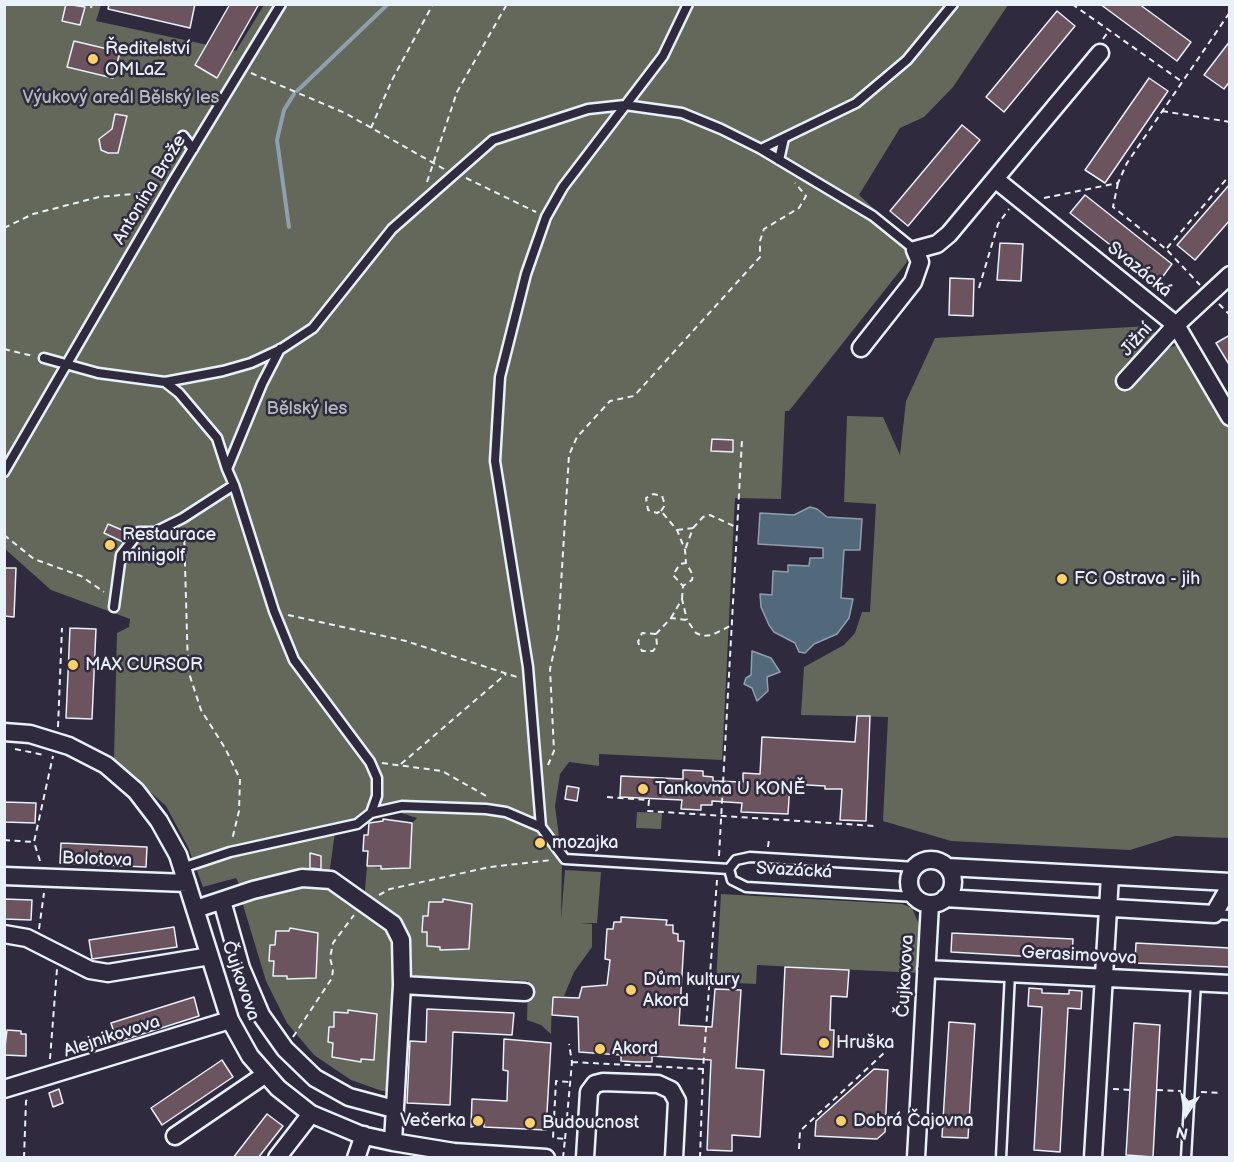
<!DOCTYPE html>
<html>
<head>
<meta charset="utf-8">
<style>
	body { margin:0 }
	#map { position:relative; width:1234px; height:1162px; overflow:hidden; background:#2f2a3d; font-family:"Balsamiq Sans",sans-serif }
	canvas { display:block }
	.frame { position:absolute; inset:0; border:6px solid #e8f1f8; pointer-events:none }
	.north { position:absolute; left:1156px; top:1084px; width:60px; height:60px; -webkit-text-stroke:4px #2f2a3d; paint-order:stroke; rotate:192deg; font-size:16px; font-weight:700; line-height:24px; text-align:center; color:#e8f1f8 }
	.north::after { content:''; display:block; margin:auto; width:21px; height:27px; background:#e8f1f8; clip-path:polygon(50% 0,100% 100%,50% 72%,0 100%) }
</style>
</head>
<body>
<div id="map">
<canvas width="1234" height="1162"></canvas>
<div class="frame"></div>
<div class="north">N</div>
</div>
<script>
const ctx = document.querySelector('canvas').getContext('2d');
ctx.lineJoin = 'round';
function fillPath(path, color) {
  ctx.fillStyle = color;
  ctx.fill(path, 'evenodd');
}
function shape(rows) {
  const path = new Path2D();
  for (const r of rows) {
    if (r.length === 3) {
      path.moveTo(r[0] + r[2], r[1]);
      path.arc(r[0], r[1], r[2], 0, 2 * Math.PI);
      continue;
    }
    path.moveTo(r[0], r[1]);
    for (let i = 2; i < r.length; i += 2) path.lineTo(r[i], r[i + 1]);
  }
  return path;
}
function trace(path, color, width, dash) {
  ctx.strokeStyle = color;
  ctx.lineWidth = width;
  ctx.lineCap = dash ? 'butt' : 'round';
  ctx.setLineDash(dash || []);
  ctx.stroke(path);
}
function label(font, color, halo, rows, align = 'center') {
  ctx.font = font + ' "Balsamiq Sans",sans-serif';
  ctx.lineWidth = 5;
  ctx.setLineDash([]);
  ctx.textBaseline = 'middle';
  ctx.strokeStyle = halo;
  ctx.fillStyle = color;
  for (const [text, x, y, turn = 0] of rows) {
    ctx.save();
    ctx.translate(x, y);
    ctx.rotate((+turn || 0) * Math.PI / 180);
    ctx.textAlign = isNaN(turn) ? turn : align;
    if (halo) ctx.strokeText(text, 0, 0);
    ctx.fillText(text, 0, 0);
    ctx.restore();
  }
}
const green = shape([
	[5,5,101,5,96,21,236,51,264,5,1008,5,953,87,924,117,900,128,859,195,906,238,907,262,789,411,785,411,781,499,735,498,722,760,599,754,599,766,569,762,560,774,555,806,562,860,561,920,565,870,601,872,597,923,580,923,592,924,592,947,574,972,564,996,552,996,551,1034,541,1025,527,1020,528,981,402,975,395,1091,382,1091,351,1080,314,1055,287,1023,266,981,240,895,331,880,364,902,367,866,395,870,396,867,410,867,412,823,417,818,398,812,359,820,335,832,329,876,242,890,236,878,203,887,188,847,166,806,114,760,117,633,129,627,130,619,51,590,5,549],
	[1149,326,1169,348,1177,345,1185,350,1229,427,1229,838,1175,836,1130,850,951,841,883,821,888,717,801,715,804,667,844,645,855,633,862,612,870,612,876,504,844,502,847,416,883,417,900,455,906,401,935,338],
	[637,812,662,813,661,829,636,828],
	[721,894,902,904,912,908,920,927,918,973,757,965,756,984,716,982]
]);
const water = shape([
	[810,507,817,509,827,517,862,519,860,550,844,550,841,598,853,599,849,618,837,634,814,644,805,653,799,652,795,643,774,632,769,625,761,607,760,594,772,595,773,571,788,572,788,565,809,566,810,558,823,558,823,548,758,544,760,513,794,515,810,507],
	[752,651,771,658,780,672,767,677,768,691,757,701,752,688,744,684,746,678,751,675,752,651]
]);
const stream = shape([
	[297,91,388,4],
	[289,227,277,140,284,110,294,94]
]);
const building = shape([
	[66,4,85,7,80,25,62,21,66,4],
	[109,4,195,4,190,28,108,9,109,4],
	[230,4,259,4,217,78,195,65,230,4],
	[1100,4,1139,4,1191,42,1177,61,1100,4],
	[1057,11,1075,26,1004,112,986,97,1057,11],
	[74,41,120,52,113,78,67,67,74,41],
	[1230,41,1230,81,1224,89,1204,75,1230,41],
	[1149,78,1168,91,1105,183,1085,170,1149,78],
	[115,114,127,116,118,153,108,153,101,150,99,139,112,129,115,114],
	[962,125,980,140,908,226,890,211,962,125],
	[1230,184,1230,220,1195,260,1177,245,1230,184],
	[1085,195,1172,264,1158,283,1070,213,1085,195],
	[1000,243,1023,244,1021,281,997,280,1000,243],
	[950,278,974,279,973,316,949,315,950,278],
	[1230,335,1230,366,1216,343,1230,335],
	[712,439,733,440,733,452,711,451,712,439],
	[108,524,129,533,123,542,104,533,108,524],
	[4,568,16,568,14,617,4,616,4,568],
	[70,628,96,629,92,719,66,718,70,628],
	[857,716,870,716,866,821,840,820,842,789,825,789,825,786,790,784,788,814,741,812,742,803,712,801,712,805,701,805,701,810,681,809,682,800,620,797,621,776,683,779,683,770,703,771,703,776,713,777,713,781,743,782,743,773,760,774,762,737,855,742,857,716],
	[567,786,579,788,577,801,565,799,567,786],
	[4,802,36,803,35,823,4,822,4,802],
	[383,819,412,823,410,868,381,869,381,866,367,866,368,851,363,851,364,835,368,835,369,823,383,821,383,819],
	[61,843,147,847,146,867,60,863,61,843],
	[310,853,321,856,321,869,310,868,310,853],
	[4,899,32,900,31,920,4,919,4,899],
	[443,899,472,904,469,949,440,950,440,947,427,946,427,932,422,932,423,916,428,916,429,902,443,902,443,899],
	[621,917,667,920,666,925,673,925,673,933,678,934,678,941,684,941,679,1025,712,1027,715,989,741,990,736,1068,764,1070,760,1137,732,1135,732,1151,707,1150,711,1060,652,1056,652,1062,636,1062,621,1061,621,1055,579,1052,578,1017,552,1015,553,997,579,998,582,987,607,985,610,960,605,959,607,929,613,929,614,922,621,922,621,917],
	[174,927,177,947,92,959,89,940,174,927],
	[290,928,318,933,316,978,287,979,287,976,273,976,274,961,269,961,270,945,275,945,276,931,289,931,290,928],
	[952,933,1073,939,1072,959,951,952,952,933],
	[1136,943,1230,948,1230,967,1135,963,1136,943],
	[785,967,849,970,847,997,831,996,830,1030,834,1030,833,1057,781,1054,785,967],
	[1029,988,1042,989,1042,993,1069,994,1069,990,1082,991,1081,1009,1068,1008,1060,1152,1034,1150,1042,1007,1028,1006,1029,988],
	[194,997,199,1016,117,1042,111,1023,194,997],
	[427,1009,514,1013,512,1035,453,1032,450,1105,407,1103,410,1041,426,1042,427,1009],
	[348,1010,377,1014,374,1060,361,1059,361,1062,332,1057,333,1043,328,1042,329,1027,334,1027,334,1012,348,1013,348,1010],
	[949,1022,975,1024,968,1138,942,1137,949,1022],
	[1134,1023,1160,1025,1153,1157,1126,1155,1134,1023],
	[7,1030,21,1031,21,1034,26,1034,26,1056,4,1055,7,1030],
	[504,1039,551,1043,546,1130,484,1127,484,1123,471,1127,472,1099,507,1101,508,1071,503,1070,504,1039],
	[222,1060,233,1077,162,1125,151,1108,222,1060],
	[874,1069,888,1070,885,1132,877,1139,815,1136,816,1121,874,1069],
	[59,1089,63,1103,53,1107,49,1093,59,1089],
	[267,1114,283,1126,258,1158,233,1158,267,1114]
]);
const path = shape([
	[1072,4,1181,81],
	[91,8,92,4],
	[1103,39,1108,32],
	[251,73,345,113,444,169],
	[1162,111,1230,122],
	[371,128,392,80,433,4],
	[466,178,536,212],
	[427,182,457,92,507,4],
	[1118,183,1113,207,1166,249,1200,285],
	[1044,198,1118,183,1127,163,1230,12],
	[4,228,33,214,99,197,155,192],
	[1167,248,1230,175],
	[979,288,998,224,1009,209],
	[1219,304,1230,315],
	[4,349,33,356],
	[661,511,665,505,662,496,653,494,646,498,648,510,657,513,661,511,677,530,685,550,686,563],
	[693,528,703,517,710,515,738,528],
	[184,529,188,670,201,710,225,748,240,779,239,811,232,840],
	[677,530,693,528,685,550],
	[4,535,34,559,81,576,104,592],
	[682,599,683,586,673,575,680,564,686,563,693,575,692,580,683,586],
	[288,615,406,641,517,677],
	[671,618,682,599,687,620],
	[656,634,642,633,638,642,642,651,653,651,657,646,656,634,671,618,687,620,696,633,703,636,712,635,732,625],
	[58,727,62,628],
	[15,749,44,755],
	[382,763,442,771,488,797],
	[401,764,506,674],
	[548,765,554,751,550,669,558,633,569,455,577,437,610,401,634,396,760,257,760,241,764,229,799,208,806,196,795,183],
	[607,797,649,800,648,811,875,826],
	[4,840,34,842],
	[768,847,769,839],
	[719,856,742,440],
	[40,861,34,842,53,756],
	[379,895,390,889,490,867,552,860],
	[39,929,44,893],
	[293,1037,332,978,333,969,330,958,333,943,354,915],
	[50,1059,57,969],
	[572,1062,703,1069],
	[1113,1089,1130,1090],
	[1157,1090,1181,1091],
	[1201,1092,1222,1093],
	[565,1139,572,1062,569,1044],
	[799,1149,800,1131,885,1052],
	[24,1158,26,1101,29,1097],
	[563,1158,565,1139,553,1138,556,1081,570,1082],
	[700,1158,703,1069,717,880]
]);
const lane = shape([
	[183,136,193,149],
	[761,149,856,103,907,60,953,4],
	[779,160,784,138],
	[44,358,98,373,165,382,223,371,251,363,281,349,313,328,392,229,493,140,588,109,625,105,682,113,721,129,761,149,873,216,915,250],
	[165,382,179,393,217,438,227,469],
	[4,472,172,183,281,4],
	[234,485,227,469,262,384,280,349],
	[114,607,121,555,139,532,155,532,183,518,234,485,274,611,294,660,370,762,377,778,377,796,371,813],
	[541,827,528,667,495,461,500,377,526,274,546,217,563,187,663,56,688,4],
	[182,868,230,852,357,824,371,813,402,806,486,809,506,812,541,827,565,859,729,869],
	[915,897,746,887,732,880,729,869,736,860,750,857,916,867],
	[1214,914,1230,915],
	[1001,1158,1010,973],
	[1186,1158,1196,982]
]);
const street = shape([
	[995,179,1176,325,1230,417],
	[861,348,913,282,920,262,915,250,937,244,949,234,1100,53],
	[1125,381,1176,325,1230,275],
	[4,732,30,734,69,746,106,765,136,791,159,821,178,855,230,1020,250,1056,278,1088,311,1114,361,1135,393,1142,454,1152,546,1158],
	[931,882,22],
	[947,867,1230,882],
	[4,876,187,883],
	[945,898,1214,914,1230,886],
	[222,901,241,968,261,1015,285,1049,315,1078,349,1097,394,1109],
	[196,909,253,890,302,878,331,880,393,924,401,940,402,985,393,1142],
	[4,934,27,938,90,970,108,973,210,956],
	[926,969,1230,984],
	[402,985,525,992],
	[4,1089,230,1020],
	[175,1136,266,1074],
	[277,1158,311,1114],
	[356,1158,364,1135],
	[585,1158,589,1092,595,1084,603,1082,658,1084,671,1090,677,1101,674,1158],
	[916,1158,930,904],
	[1093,1158,1110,876]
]);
const markers = [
	[93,59,6,"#ffd166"],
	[110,545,6,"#ffd166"],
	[1062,579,6,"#ffd166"],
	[73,665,6,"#ffd166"],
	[643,789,6,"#ffd166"],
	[540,843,6,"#ffd166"],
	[631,990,6,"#ffd166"],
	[824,1043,6,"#ffd166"],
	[600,1049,6,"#ffd166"],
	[478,1121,6,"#ffd166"],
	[841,1121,6,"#ffd166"],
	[530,1123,6,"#ffd166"]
];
const poiNames = [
	["Ředitelství",105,49],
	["OMLaZ",105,70],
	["Restaurace",122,535],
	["minigolf",122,556],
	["FC Ostrava - jih",1074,579],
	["MAX CURSOR",85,665],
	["Tankovna U KONĚ",655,789],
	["mozajka",552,843],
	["Dům kultury",643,980],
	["Akord",643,1001],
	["Hruška",836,1043],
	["Akord",612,1049],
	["Večerka",466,1121,"right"],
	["Dobrá Čajovna",853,1121],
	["Budoucnost",542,1123]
];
const parkNames = [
	["Výukový areál Bělský les",121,98],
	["Bělský les",307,409]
];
const streetNames = [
	["Antonína Brože",150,190,-59],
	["Svazácká",1139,270,39],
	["Jižní",1137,340,-48],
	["Bolotova",97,860,2],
	["Svazácká",794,871,3],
	["Gerasimovova",1079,956,3],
	["Čujkovova",906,976,-87],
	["Čujkovova",240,981,71],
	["Alejnikovova",112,1037,-18]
];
fillPath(green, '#64685a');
fillPath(water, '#52697c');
trace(water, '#8e9fae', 1.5);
trace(stream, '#8e9fae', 4);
fillPath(building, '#6b545d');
trace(building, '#e8f1f8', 1.5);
trace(lane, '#e8f1f8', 13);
trace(street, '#e8f1f8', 21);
trace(path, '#e8f1f8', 2, [6, 4.5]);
trace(lane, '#2f2a3d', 8);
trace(street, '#2f2a3d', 16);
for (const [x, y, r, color] of markers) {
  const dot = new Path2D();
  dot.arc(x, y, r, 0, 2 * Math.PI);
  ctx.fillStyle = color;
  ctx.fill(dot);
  trace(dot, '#2f2a3d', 2);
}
label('18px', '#e8f1f8', '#2f2a3d', poiNames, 'left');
label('18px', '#b3bab9', '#2f2a3d', parkNames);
label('18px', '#e8f1f8', '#2f2a3d', streetNames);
</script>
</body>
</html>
